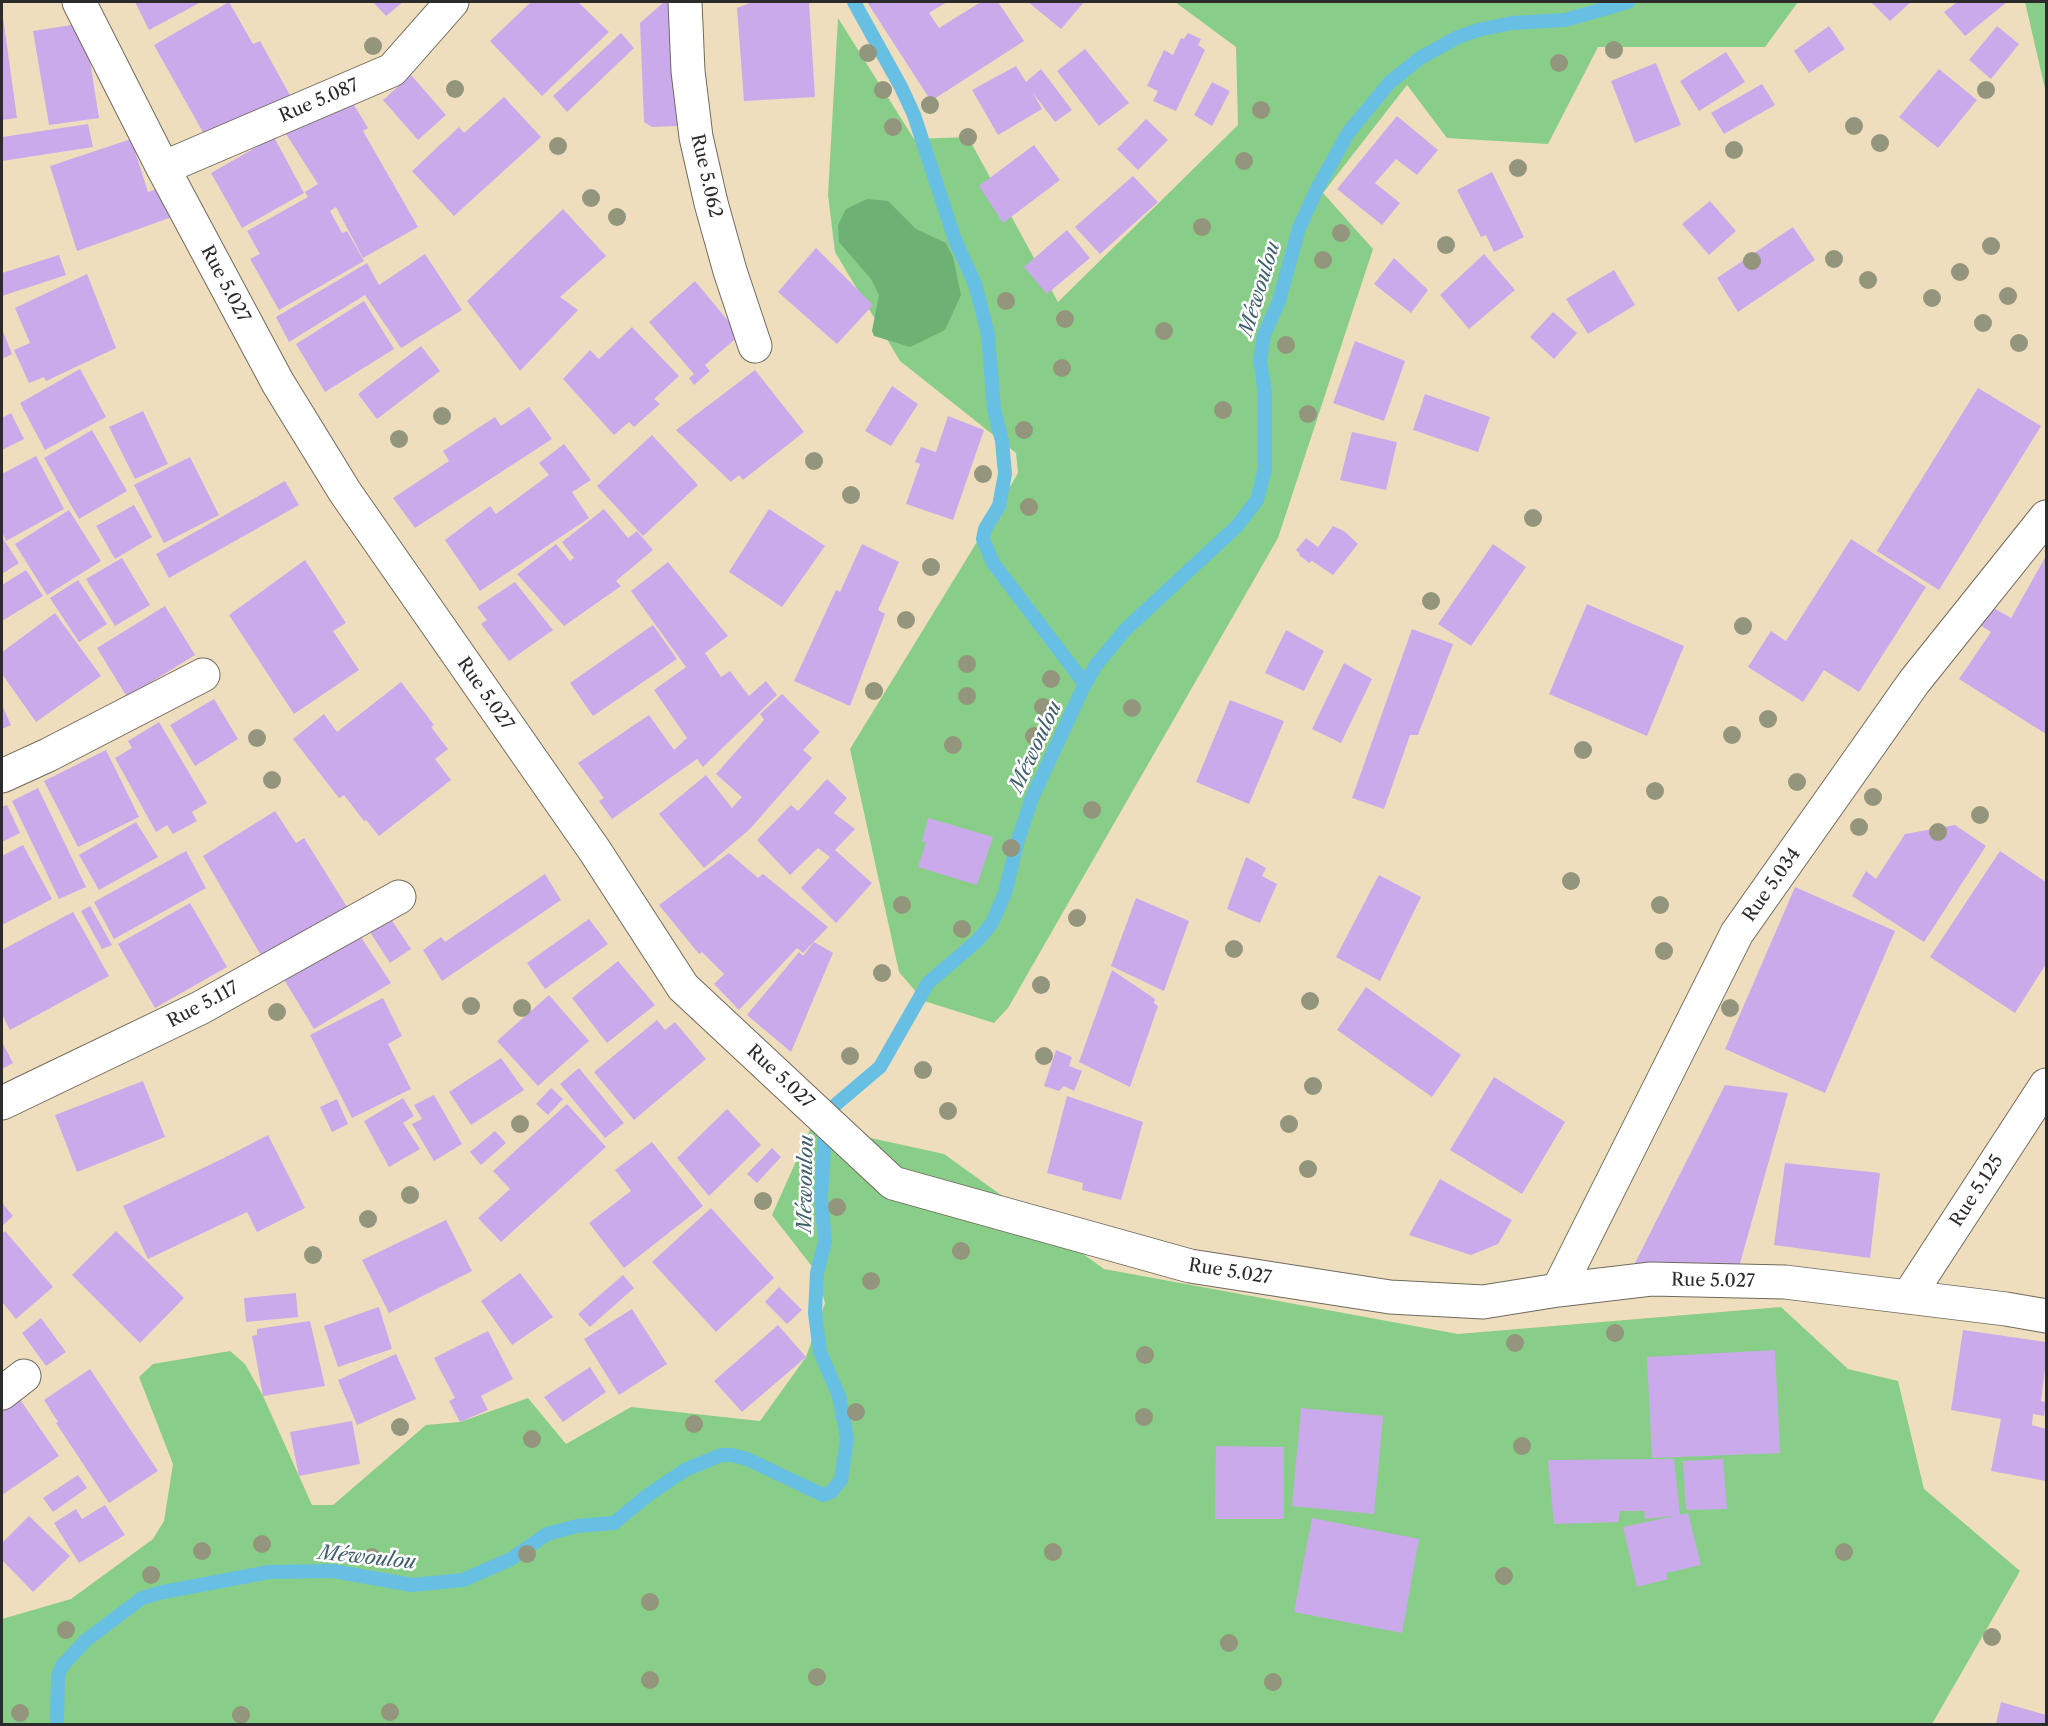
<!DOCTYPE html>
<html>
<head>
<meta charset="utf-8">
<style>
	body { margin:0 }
	#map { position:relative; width:2048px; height:1726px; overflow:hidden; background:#efdebd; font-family:"Libre Caslon Text",serif }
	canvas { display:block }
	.frame { position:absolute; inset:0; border:3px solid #2b2b2b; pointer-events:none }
</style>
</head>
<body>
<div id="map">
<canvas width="2048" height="1726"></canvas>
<div class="frame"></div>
</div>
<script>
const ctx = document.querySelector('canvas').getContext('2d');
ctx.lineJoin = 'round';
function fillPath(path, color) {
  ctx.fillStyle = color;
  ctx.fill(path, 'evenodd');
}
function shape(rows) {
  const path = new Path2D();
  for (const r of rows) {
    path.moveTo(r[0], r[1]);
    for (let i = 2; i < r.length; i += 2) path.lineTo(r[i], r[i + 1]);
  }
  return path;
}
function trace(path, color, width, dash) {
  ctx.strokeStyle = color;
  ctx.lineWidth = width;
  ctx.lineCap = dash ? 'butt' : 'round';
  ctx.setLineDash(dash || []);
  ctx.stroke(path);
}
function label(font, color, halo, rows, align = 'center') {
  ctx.font = font + ' "Libre Caslon Text",serif';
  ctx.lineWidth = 5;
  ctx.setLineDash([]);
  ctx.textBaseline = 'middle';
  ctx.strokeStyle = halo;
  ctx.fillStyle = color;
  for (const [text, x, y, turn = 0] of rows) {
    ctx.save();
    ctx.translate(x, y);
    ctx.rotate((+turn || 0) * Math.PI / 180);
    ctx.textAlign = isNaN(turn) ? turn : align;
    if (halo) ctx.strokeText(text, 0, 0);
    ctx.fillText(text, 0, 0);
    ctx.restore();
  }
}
const green = shape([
	[1175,2,1798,2,1765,47,1598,47,1548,144,1447,138,1407,85,1323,193,1373,249,1278,538,1008,1008,994,1023,924,1001,899,972,850,749,999,506,1018,473,1016,453,900,361,835,252,828,195,838,18,914,139,968,137,1058,302,1238,125,1236,47],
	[2025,2,2046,2,2046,93],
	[825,1128,944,1154,1104,1269,1458,1334,1781,1307,1848,1369,1898,1381,1924,1489,2020,1571,1932,1724,840,1724,831,1723,828,1724,2,1724,2,1619,71,1599,153,1539,164,1521,173,1464,139,1377,153,1364,230,1351,245,1364,263,1396,312,1505,333,1505,426,1425,460,1422,528,1398,566,1444,631,1407,760,1421,806,1357,825,1303,817,1273,772,1215,810,1130]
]);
const forest = shape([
	[867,199,888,201,916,229,946,243,953,257,961,295,945,330,910,347,874,336,872,331,879,295,871,279,839,242,838,225,846,209]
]);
const stream = shape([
	[854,2,901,87,914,115,955,240,975,284,988,334,994,409,1002,441,1005,474,999,506,985,529,983,539,993,563,1085,684],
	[57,1724,58,1676,62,1666,85,1641,142,1598,163,1592,269,1572,333,1571,412,1585,463,1580,511,1559,547,1534,577,1526,614,1523,648,1495,685,1470,721,1455,731,1455,747,1459,823,1495,831,1492,841,1480,847,1438,839,1396,820,1352,815,1313,817,1273,825,1242,821,1199,825,1128,834,1106,880,1067,928,983,978,940,992,923,1005,893,1018,840,1032,798,1083,688,1096,665,1126,629,1237,526,1257,500,1265,469,1265,393,1260,361,1264,335,1279,301,1299,228,1317,189,1348,133,1390,82,1420,58,1458,37,1478,30,1512,23,1565,20,1628,2]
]);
const building = shape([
	[135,2,201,2,149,30],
	[229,2,253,44,260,41,291,97,209,143,154,45],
	[373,2,403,2,386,16],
	[531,2,578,2,609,32,542,96,490,41],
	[664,2,673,2,678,126,652,127,644,122,640,23],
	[752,2,809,2,815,97,744,101,737,8],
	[867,2,947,2,929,13,939,28,981,2,998,2,1024,41,931,101],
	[1028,2,1084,2,1061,29],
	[1871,2,1911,2,1890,21],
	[1957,2,2007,2,1965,36,1944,12],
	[3,17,17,118,2,120,2,18],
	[84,23,99,118,49,125,33,31],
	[1829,26,1845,49,1809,73,1794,51],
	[1997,26,2019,44,1991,79,1969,60],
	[621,33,634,48,567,112,553,96],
	[1188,33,1201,39,1198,45,1205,50,1176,111,1153,101,1158,91,1147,86,1164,50,1173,55,1181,38,1184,39],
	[1085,49,1129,103,1099,126,1057,71],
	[1726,52,1745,82,1699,111,1680,81],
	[1656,63,1681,125,1635,143,1611,81],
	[1016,66,1026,82,1041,69,1072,110,1055,122,1033,93,1042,109,998,135,972,90],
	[1939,69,1977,100,1938,148,1899,117],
	[411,75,446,115,418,140,383,100],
	[1212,82,1230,91,1212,126,1194,115],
	[1762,84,1775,105,1724,134,1711,113],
	[348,95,368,128,363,131,418,227,363,258,336,207,330,211,342,233,347,231,364,261,279,310,250,259,260,254,247,231,308,197,305,192,318,184,286,134],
	[504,97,541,137,454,216,412,171,459,127,464,133],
	[1397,116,1438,150,1417,175,1396,159,1375,183,1400,203,1382,225,1337,189],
	[1146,119,1168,140,1138,170,1117,149],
	[88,124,93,147,2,161,2,137],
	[274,137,304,193,242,228,211,173],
	[131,139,148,192,162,187,172,217,77,251,50,166],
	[1034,145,1060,180,1003,223,979,186],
	[1492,172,1524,237,1494,252,1486,235,1481,237,1457,190],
	[1133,176,1158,202,1100,254,1075,227],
	[1710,201,1736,231,1709,255,1682,224],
	[563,209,606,256,560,297,578,310,520,371,467,301],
	[1793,227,1815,260,1738,312,1717,278],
	[1067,230,1090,258,1047,294,1024,267],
	[816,248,873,305,837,344,778,292],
	[425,254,462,310,401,348,365,295,289,342,276,317,367,263,379,285],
	[1484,254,1515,290,1469,329,1440,295],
	[59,255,66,275,2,296,2,273],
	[1394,258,1428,290,1411,313,1374,284],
	[1614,270,1635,305,1588,334,1566,299],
	[87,274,116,348,46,381,44,377,29,383,14,350,30,343,15,308],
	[695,281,740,335,705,365,710,371,694,385,689,378,694,374,649,322],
	[364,301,394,349,325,392,296,344],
	[1553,312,1577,333,1554,359,1530,337],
	[632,327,679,376,654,399,660,404,634,427,629,422,614,435,563,379,590,350,599,359],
	[2,329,12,354,2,359],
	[1355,341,1405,361,1384,421,1333,403],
	[421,346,440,371,377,419,358,394],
	[80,369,106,417,45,450,20,403],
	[755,370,804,432,743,480,739,475,731,482,676,430],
	[892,386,918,404,891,446,865,431],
	[1978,388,2041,426,1939,590,1877,551],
	[1425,394,1490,417,1478,452,1413,430],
	[529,407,552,439,415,528,393,498,449,461,443,451,495,417,501,426],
	[143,411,168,464,135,479,109,427],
	[11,413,24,439,2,450,2,418],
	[948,416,984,430,953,520,906,504,920,464,915,462,921,447,936,452],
	[92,430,127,491,79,519,44,458],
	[1352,432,1397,442,1386,490,1340,480],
	[652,435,698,485,643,536,597,486],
	[564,444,591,480,572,492,589,518,480,591,445,540,490,506,496,514,549,475,539,463],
	[36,456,64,509,6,541,2,532,2,474],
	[190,457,219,515,164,543,134,485],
	[285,481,299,505,169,578,156,554],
	[134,505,152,537,115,559,96,526],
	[604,509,628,538,637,531,653,550,616,581,621,586,564,626,517,574,556,544,570,561,574,558,562,542],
	[769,509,825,546,782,607,729,572],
	[69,510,101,561,47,595,15,544],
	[1333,526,1344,531,1358,544,1333,575,1312,561,1309,563,1299,555,1300,554,1296,550,1306,538,1318,547],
	[2,537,19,563,2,574],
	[1851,539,1926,587,1859,692,1824,670,1803,702,1748,667,1771,631,1786,641],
	[862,544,899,562,878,610,885,614,850,706,794,681,836,590,840,592],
	[1493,544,1526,567,1471,646,1438,624],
	[2046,556,2046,734,1959,679,1991,632,1977,623,1987,604,2011,618],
	[122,558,150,605,115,626,86,579],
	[305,560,346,623,333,631,359,670,294,714,229,615],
	[668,562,728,636,705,653,721,677,730,671,749,696,766,681,777,695,703,767,697,759,612,819,599,801,604,798,578,763,649,715,674,750,687,738,654,690,686,667,631,591],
	[26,570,43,596,2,621,2,585],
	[78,580,107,624,79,642,50,598],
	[515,582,553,630,509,661,481,624,487,620,477,607],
	[1587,604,1684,646,1647,736,1549,694],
	[165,606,195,655,127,697,97,648],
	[55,613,101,676,36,722,2,674,2,652],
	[653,625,677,659,593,716,570,683],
	[1412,629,1453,644,1418,735,1410,735,1384,809,1352,798],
	[1286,630,1324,651,1304,691,1265,673],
	[1344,663,1372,679,1341,743,1312,729],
	[401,682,434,725,431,727,448,749,435,759,451,780,379,836,366,820,364,821,344,795,339,798,293,739,324,714,337,732],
	[782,694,820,732,803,750,812,758,750,829,704,868,659,814,706,775,732,808,742,797,716,774,764,720,760,714],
	[214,699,238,739,195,766,170,725],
	[1230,700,1284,721,1249,804,1196,782],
	[2,705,11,725,2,729],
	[159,722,207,803,192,812,197,821,173,834,167,825,156,832,115,758,132,748,128,741],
	[106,750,139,817,78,847,44,781],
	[827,779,847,798,834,813,855,829,835,850,872,883,836,923,801,888,830,857,818,848,790,875,757,840,791,805,798,811],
	[38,788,86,887,59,899,12,801],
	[7,805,20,833,2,842,2,807],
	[275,811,296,843,304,838,349,910,263,959,203,856],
	[928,818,993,837,977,885,918,867,926,842,922,842],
	[136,822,158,857,99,890,79,855],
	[1955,825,1986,846,1924,942,1852,896,1866,871,1876,879,1905,834],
	[23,845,52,899,2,925,2,856],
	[186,851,206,888,114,939,94,902],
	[2000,851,2046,882,2046,964,2015,1013,1930,957],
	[729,853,758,878,763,874,828,927,803,953,797,948,739,1010,714,984,724,974,702,952,699,954,659,905],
	[1246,857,1266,868,1262,876,1277,884,1260,923,1227,909],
	[545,874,561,900,442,981,423,950,441,937,445,942],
	[1379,875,1421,897,1380,981,1336,957],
	[1795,887,1895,931,1825,1093,1725,1049],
	[1136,898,1189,921,1164,991,1111,966],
	[190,903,227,967,155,1008,118,944],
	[90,906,112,945,102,949,81,911],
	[73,912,109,976,10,1030,2,1014,2,950],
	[391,919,411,949,390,963,370,932],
	[589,919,608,944,545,989,527,963],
	[357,931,391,983,314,1029,282,976],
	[814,942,833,953,791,1052,747,1015,799,952,803,956],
	[618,961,655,1005,607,1043,572,998],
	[1112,970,1155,999,1154,1003,1158,1006,1130,1087,1079,1062],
	[1366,987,1461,1055,1432,1097,1337,1030],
	[549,995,589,1041,538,1086,497,1041],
	[383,998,402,1036,388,1044,411,1089,352,1118,310,1035],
	[657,1020,665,1030,675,1022,706,1059,634,1120,594,1072],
	[2,1042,13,1063,2,1069],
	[1056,1050,1072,1057,1069,1066,1082,1071,1074,1091,1064,1086,1059,1091,1044,1086],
	[501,1058,524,1090,471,1125,449,1092],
	[579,1068,624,1123,605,1138,560,1084],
	[1494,1077,1565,1122,1522,1194,1450,1150],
	[143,1081,165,1137,77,1172,55,1115],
	[1725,1085,1788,1093,1737,1274,1632,1269],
	[551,1088,563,1099,548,1115,536,1104],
	[434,1095,462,1144,434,1161,412,1124,422,1119,414,1105],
	[1067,1096,1143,1122,1121,1200,1082,1190,1083,1183,1047,1173],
	[403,1098,414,1116,403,1123,420,1149,389,1167,364,1121],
	[337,1099,348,1124,332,1132,320,1107],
	[567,1104,606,1147,501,1242,478,1218,510,1189,493,1171],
	[727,1109,761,1145,709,1196,677,1158],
	[495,1131,506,1143,481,1165,470,1152],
	[268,1135,305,1208,257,1232,247,1212,148,1259,123,1206,222,1159],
	[652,1142,703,1206,624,1268,589,1223,631,1191,615,1170],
	[772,1148,781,1157,757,1183,747,1174],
	[1785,1163,1880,1173,1870,1258,1774,1245],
	[1440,1179,1512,1220,1498,1244,1471,1255,1409,1235],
	[2,1203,13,1216,2,1226],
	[711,1208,774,1278,716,1332,652,1262],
	[446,1220,472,1271,389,1313,362,1260],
	[5,1231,53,1287,16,1319,2,1302,2,1234],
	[116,1231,184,1298,140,1343,72,1275],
	[520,1273,553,1317,512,1345,481,1301],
	[623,1275,634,1288,590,1327,578,1314],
	[779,1287,802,1310,787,1324,765,1302],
	[296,1293,298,1317,246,1322,244,1298],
	[379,1307,392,1349,338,1367,324,1326],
	[632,1309,667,1364,619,1395,584,1339],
	[41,1318,66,1352,46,1366,22,1333],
	[310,1321,325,1386,263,1396,252,1336,257,1335,257,1329],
	[778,1325,806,1357,742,1412,714,1381],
	[1963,1330,2046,1342,2046,1361,2041,1401,2046,1402,2044,1416,2033,1414,2032,1425,2046,1429,2046,1481,1991,1471,2001,1419,1951,1410],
	[488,1331,513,1379,481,1396,488,1410,460,1422,449,1401,455,1398,434,1358],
	[1775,1350,1780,1453,1652,1458,1647,1357],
	[396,1354,416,1399,357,1425,338,1380],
	[590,1367,606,1392,563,1422,544,1397],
	[90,1369,158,1471,109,1503,56,1423,58,1422,44,1400],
	[19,1398,59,1456,2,1495,2,1410],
	[1301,1408,1383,1416,1374,1514,1292,1506],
	[352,1421,360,1464,299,1476,290,1432],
	[1216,1446,1284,1447,1284,1519,1215,1519],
	[1674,1459,1680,1515,1645,1519,1644,1511,1620,1511,1618,1522,1554,1524,1548,1460],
	[1723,1459,1727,1509,1686,1510,1683,1461],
	[78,1475,87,1488,53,1512,43,1498],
	[105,1505,125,1535,79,1563,54,1523,76,1509,82,1519],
	[1688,1513,1701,1565,1666,1573,1668,1579,1637,1587,1623,1527],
	[29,1516,70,1556,33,1592,2,1560,2,1543],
	[1312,1518,1419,1539,1402,1633,1294,1612],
	[2001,1702,2046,1715,2046,1724,1996,1724]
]);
const street = shape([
	[79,2,163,168,278,383,345,492,595,851,683,987,893,1183,1190,1266,1390,1297,1483,1302,1558,1290,1651,1279,1785,1282,2006,1309,2046,1316],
	[685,2,688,71,696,137,711,203,730,271,755,346],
	[163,168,392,70,452,2],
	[2,776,48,755,203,675],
	[2,1103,200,1008,399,897],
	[1558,1290,1737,933,1914,682,2046,517],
	[1908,1297,2046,1085],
	[2,1393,24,1376]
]);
const trees = [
	[373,46],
	[1614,50],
	[868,53],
	[1559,63],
	[455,89],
	[883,90],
	[1986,90],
	[930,105],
	[1261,110],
	[1854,126],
	[893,127],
	[968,137],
	[1880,143],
	[558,146],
	[1734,150],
	[1244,161],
	[1518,168],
	[591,198],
	[617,217],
	[1202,227],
	[1341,233],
	[1446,245],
	[1991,246],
	[1834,259],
	[1323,260],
	[1752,261],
	[1960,272],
	[1868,280],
	[2008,296],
	[1932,298],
	[1006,301],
	[1065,319],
	[1983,323],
	[1164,331],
	[2019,343],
	[1286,345],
	[1062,368],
	[1223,410],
	[1308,414],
	[442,416],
	[1024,430],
	[399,439],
	[814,461],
	[983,474],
	[851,495],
	[1029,507],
	[1533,518],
	[931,567],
	[1431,601],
	[906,620],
	[1743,626],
	[967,664],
	[1051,679],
	[874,691],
	[967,696],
	[1043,707],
	[1132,708],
	[1768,719],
	[1732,735],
	[1034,736],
	[257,738],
	[953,745],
	[1583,750],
	[272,780],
	[1797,782],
	[1655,791],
	[1873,797],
	[1092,810],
	[1980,815],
	[1859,827],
	[1938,832],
	[1011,848],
	[1571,881],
	[902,905],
	[1660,905],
	[1077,918],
	[962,929],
	[1234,949],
	[1664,951],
	[882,973],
	[1041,985],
	[1310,1001],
	[471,1006],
	[522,1008],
	[1730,1008],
	[277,1012],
	[850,1056],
	[1044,1056],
	[923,1070],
	[1313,1086],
	[948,1111],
	[520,1124],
	[1289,1124],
	[1308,1169],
	[410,1195],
	[763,1201],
	[837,1207],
	[368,1219],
	[961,1251],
	[313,1255],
	[871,1281],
	[1615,1333],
	[1515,1343],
	[1145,1355],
	[856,1412],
	[1144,1417],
	[694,1424],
	[400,1427],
	[532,1439],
	[1522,1446],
	[262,1544],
	[202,1551],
	[1053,1552],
	[1844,1552],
	[527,1554],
	[372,1557],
	[151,1575],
	[1504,1576],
	[650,1602],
	[66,1630],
	[1992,1637],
	[1229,1643],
	[817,1677],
	[650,1680],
	[1273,1682],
	[390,1712],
	[20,1713],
	[241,1715]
];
const streetNames = [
	["Rue 5.087",319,101,-23],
	["Rue 5.062",706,176,77],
	["Rue 5.027",225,284,62],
	["Rue 5.027",485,694,55],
	["Rue 5.034",1772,885,-55],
	["Rue 5.117",203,1005,-28],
	["Rue 5.027",780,1077,43],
	["Rue 5.125",1977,1191,-57],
	["Rue 5.027",1230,1272,9],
	["Rue 5.027",1713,1281,1]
];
const waterNames = [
	["Méwoulou",1260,289,-73],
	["Méwoulou",1036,747,-65],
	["Méwoulou",806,1184,-89],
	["Méwoulou",367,1558,6]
];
fillPath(green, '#89ce88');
fillPath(forest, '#6eb174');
trace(stream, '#67bfe4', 14);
fillPath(building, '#cbaaec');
trace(street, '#706a5e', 35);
trace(street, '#fff', 33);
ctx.fillStyle = '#93967c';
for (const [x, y] of trees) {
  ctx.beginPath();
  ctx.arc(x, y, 9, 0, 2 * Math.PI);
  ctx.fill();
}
label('18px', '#2b2b2b', '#fff', streetNames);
label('italic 20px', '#405f6c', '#fff', waterNames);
</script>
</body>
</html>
